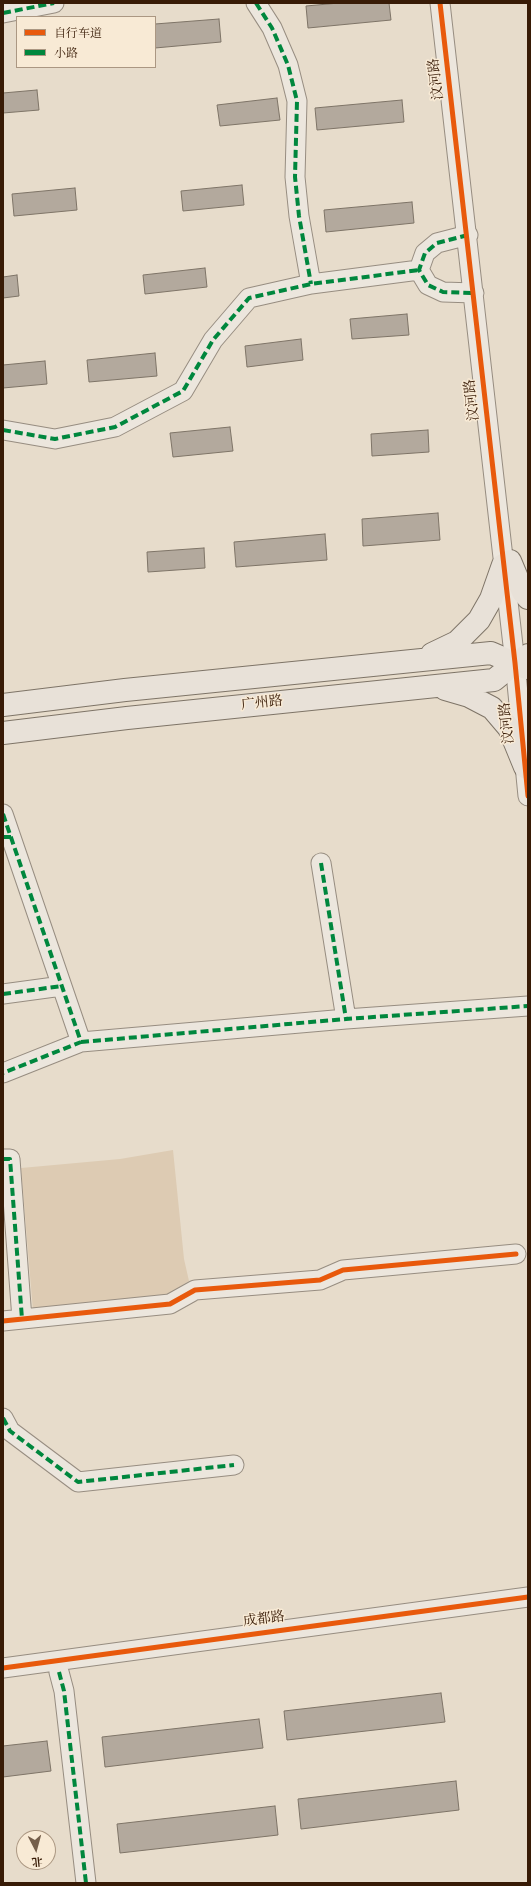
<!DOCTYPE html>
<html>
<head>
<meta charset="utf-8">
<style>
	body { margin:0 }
	#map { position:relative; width:531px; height:1886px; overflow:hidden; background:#e7dccb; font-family:"IM FELL English","Noto Serif SC",serif }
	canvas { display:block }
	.frame { position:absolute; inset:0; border:4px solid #381b06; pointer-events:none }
	.legend { position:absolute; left:16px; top:16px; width:140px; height:52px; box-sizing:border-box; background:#f8ead5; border:1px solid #ab9782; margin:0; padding:5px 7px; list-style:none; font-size:12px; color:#381b06 }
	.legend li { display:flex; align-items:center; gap:8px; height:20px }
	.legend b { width:20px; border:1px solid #ab9782 }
	.north { position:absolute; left:16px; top:1830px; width:40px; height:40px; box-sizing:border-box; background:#f8ead5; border:1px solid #ab9782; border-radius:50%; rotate:174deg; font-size:11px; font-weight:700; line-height:16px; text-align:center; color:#381b06 }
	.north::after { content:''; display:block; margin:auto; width:14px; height:18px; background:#755f4b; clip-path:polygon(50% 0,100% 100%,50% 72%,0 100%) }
</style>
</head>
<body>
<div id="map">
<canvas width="531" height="1886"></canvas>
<div class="frame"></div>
<ul class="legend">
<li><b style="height:5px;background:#e8590c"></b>自行车道</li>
<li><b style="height:5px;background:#00873e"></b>小路</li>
</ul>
<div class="north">北</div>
</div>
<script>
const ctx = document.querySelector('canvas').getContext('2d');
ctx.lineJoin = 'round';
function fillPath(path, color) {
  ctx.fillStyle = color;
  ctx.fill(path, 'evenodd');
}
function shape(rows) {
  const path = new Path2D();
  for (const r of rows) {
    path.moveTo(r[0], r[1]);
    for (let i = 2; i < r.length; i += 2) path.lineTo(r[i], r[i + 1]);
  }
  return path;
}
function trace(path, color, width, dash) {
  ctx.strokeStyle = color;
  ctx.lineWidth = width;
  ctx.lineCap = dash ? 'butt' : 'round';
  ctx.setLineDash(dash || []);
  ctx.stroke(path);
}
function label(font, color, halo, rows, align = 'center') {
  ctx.font = font + ' "IM FELL English","Noto Serif SC",serif';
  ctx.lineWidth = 3;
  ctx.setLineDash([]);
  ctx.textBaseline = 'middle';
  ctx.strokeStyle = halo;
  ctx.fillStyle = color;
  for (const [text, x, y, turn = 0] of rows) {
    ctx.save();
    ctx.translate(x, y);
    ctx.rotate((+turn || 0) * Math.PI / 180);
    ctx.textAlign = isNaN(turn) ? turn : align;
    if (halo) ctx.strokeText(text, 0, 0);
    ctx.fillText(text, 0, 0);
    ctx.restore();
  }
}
const green = shape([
	[173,1150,184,1259,189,1281,166,1296,33,1311,21,1168,120,1159]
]);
const building = shape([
	[339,3,389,3,391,20,308,28,306,6,339,3],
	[219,19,221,42,155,48,155,24,219,19],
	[37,90,39,110,3,113,3,93,37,90],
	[277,98,280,120,220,126,217,105,277,98],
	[402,100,404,122,317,130,315,108,402,100],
	[242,185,244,205,183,211,181,191,242,185],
	[75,188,77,210,14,216,12,194,75,188],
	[412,202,414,223,326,232,324,210,412,202],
	[205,268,207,287,145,294,143,275,205,268],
	[17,275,19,296,3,298,3,277,17,275],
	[407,314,409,335,352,339,350,319,407,314],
	[301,339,303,360,247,367,245,346,301,339],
	[155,353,157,376,89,382,87,360,155,353],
	[45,361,47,384,3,388,3,365,45,361],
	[230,427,233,451,173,457,170,433,230,427],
	[428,430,429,452,372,456,371,434,428,430],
	[438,513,440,540,363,546,362,519,438,513],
	[325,534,327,560,236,567,234,542,325,534],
	[204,548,205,568,148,572,147,552,204,548],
	[441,1693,445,1722,287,1740,284,1711,441,1693],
	[259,1719,263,1748,105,1767,102,1737,259,1719],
	[47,1741,51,1771,3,1777,3,1746,47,1741],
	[456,1781,459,1810,301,1829,298,1799,456,1781],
	[275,1806,278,1835,120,1853,117,1824,275,1806]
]);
const minor = shape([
	[256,3,272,28,288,65,297,101,295,177,299,216,311,284],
	[440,3,515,663,528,796],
	[3,13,54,3],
	[468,235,437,243,425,253,419,270,428,285,443,292,474,293],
	[3,430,55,439,115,427,183,391,213,340,249,298,311,284,419,270],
	[3,814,81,1042,3,1073],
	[321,863,346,1019],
	[3,994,62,986],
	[81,1042,346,1019,528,1006],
	[3,1159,10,1159,22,1319],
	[3,1321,170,1304,195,1290,320,1280,343,1270,516,1254],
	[3,1418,10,1431,78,1482,234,1465],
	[3,1668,528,1597],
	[59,1672,64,1691,86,1883]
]);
const major = shape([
	[510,561,523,592,528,598],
	[432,654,457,642,479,620,491,599,503,565],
	[445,689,469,696,492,708,509,728,525,767],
	[3,705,125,690,491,653,526,668],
	[3,733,127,718,494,680,515,663,528,655]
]);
const quiet = shape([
	[256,3,272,28,288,65,297,101,295,177,299,216,311,284],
	[3,13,54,3],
	[468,235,437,243,425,253,419,270,428,285,443,292,474,293],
	[3,430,55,439,115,427,183,391,213,340,249,298,311,284,419,270],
	[3,814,81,1042,3,1073],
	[3,837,12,837],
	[321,863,346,1019],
	[3,994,62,986],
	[81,1042,346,1019,528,1006],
	[3,1159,10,1159,22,1319],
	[3,1418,10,1431,78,1482,234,1465],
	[59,1672,64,1691,86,1883]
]);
const cycleway = shape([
	[440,3,515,663,528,796],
	[3,1321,170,1304,195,1290,320,1280,343,1270,516,1254],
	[3,1668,528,1597]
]);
const streetNames = [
	["汶河路",437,79,-97],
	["汶河路",473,400,-96],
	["广州路",262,704,-6],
	["汶河路",508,723,-96],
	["成都路",264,1620,-7]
];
fillPath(green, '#ddcbb3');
fillPath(building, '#b3a99d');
trace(building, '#7e7467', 1);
trace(minor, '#978d81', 21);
trace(major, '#7e7467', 24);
trace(minor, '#ece6dd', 19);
trace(major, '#e8e1d8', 22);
trace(quiet, '#00873e', 4, [8, 4]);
trace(cycleway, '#e8590c', 5);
label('14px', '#381b06', '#f8ead5', streetNames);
</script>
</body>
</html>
